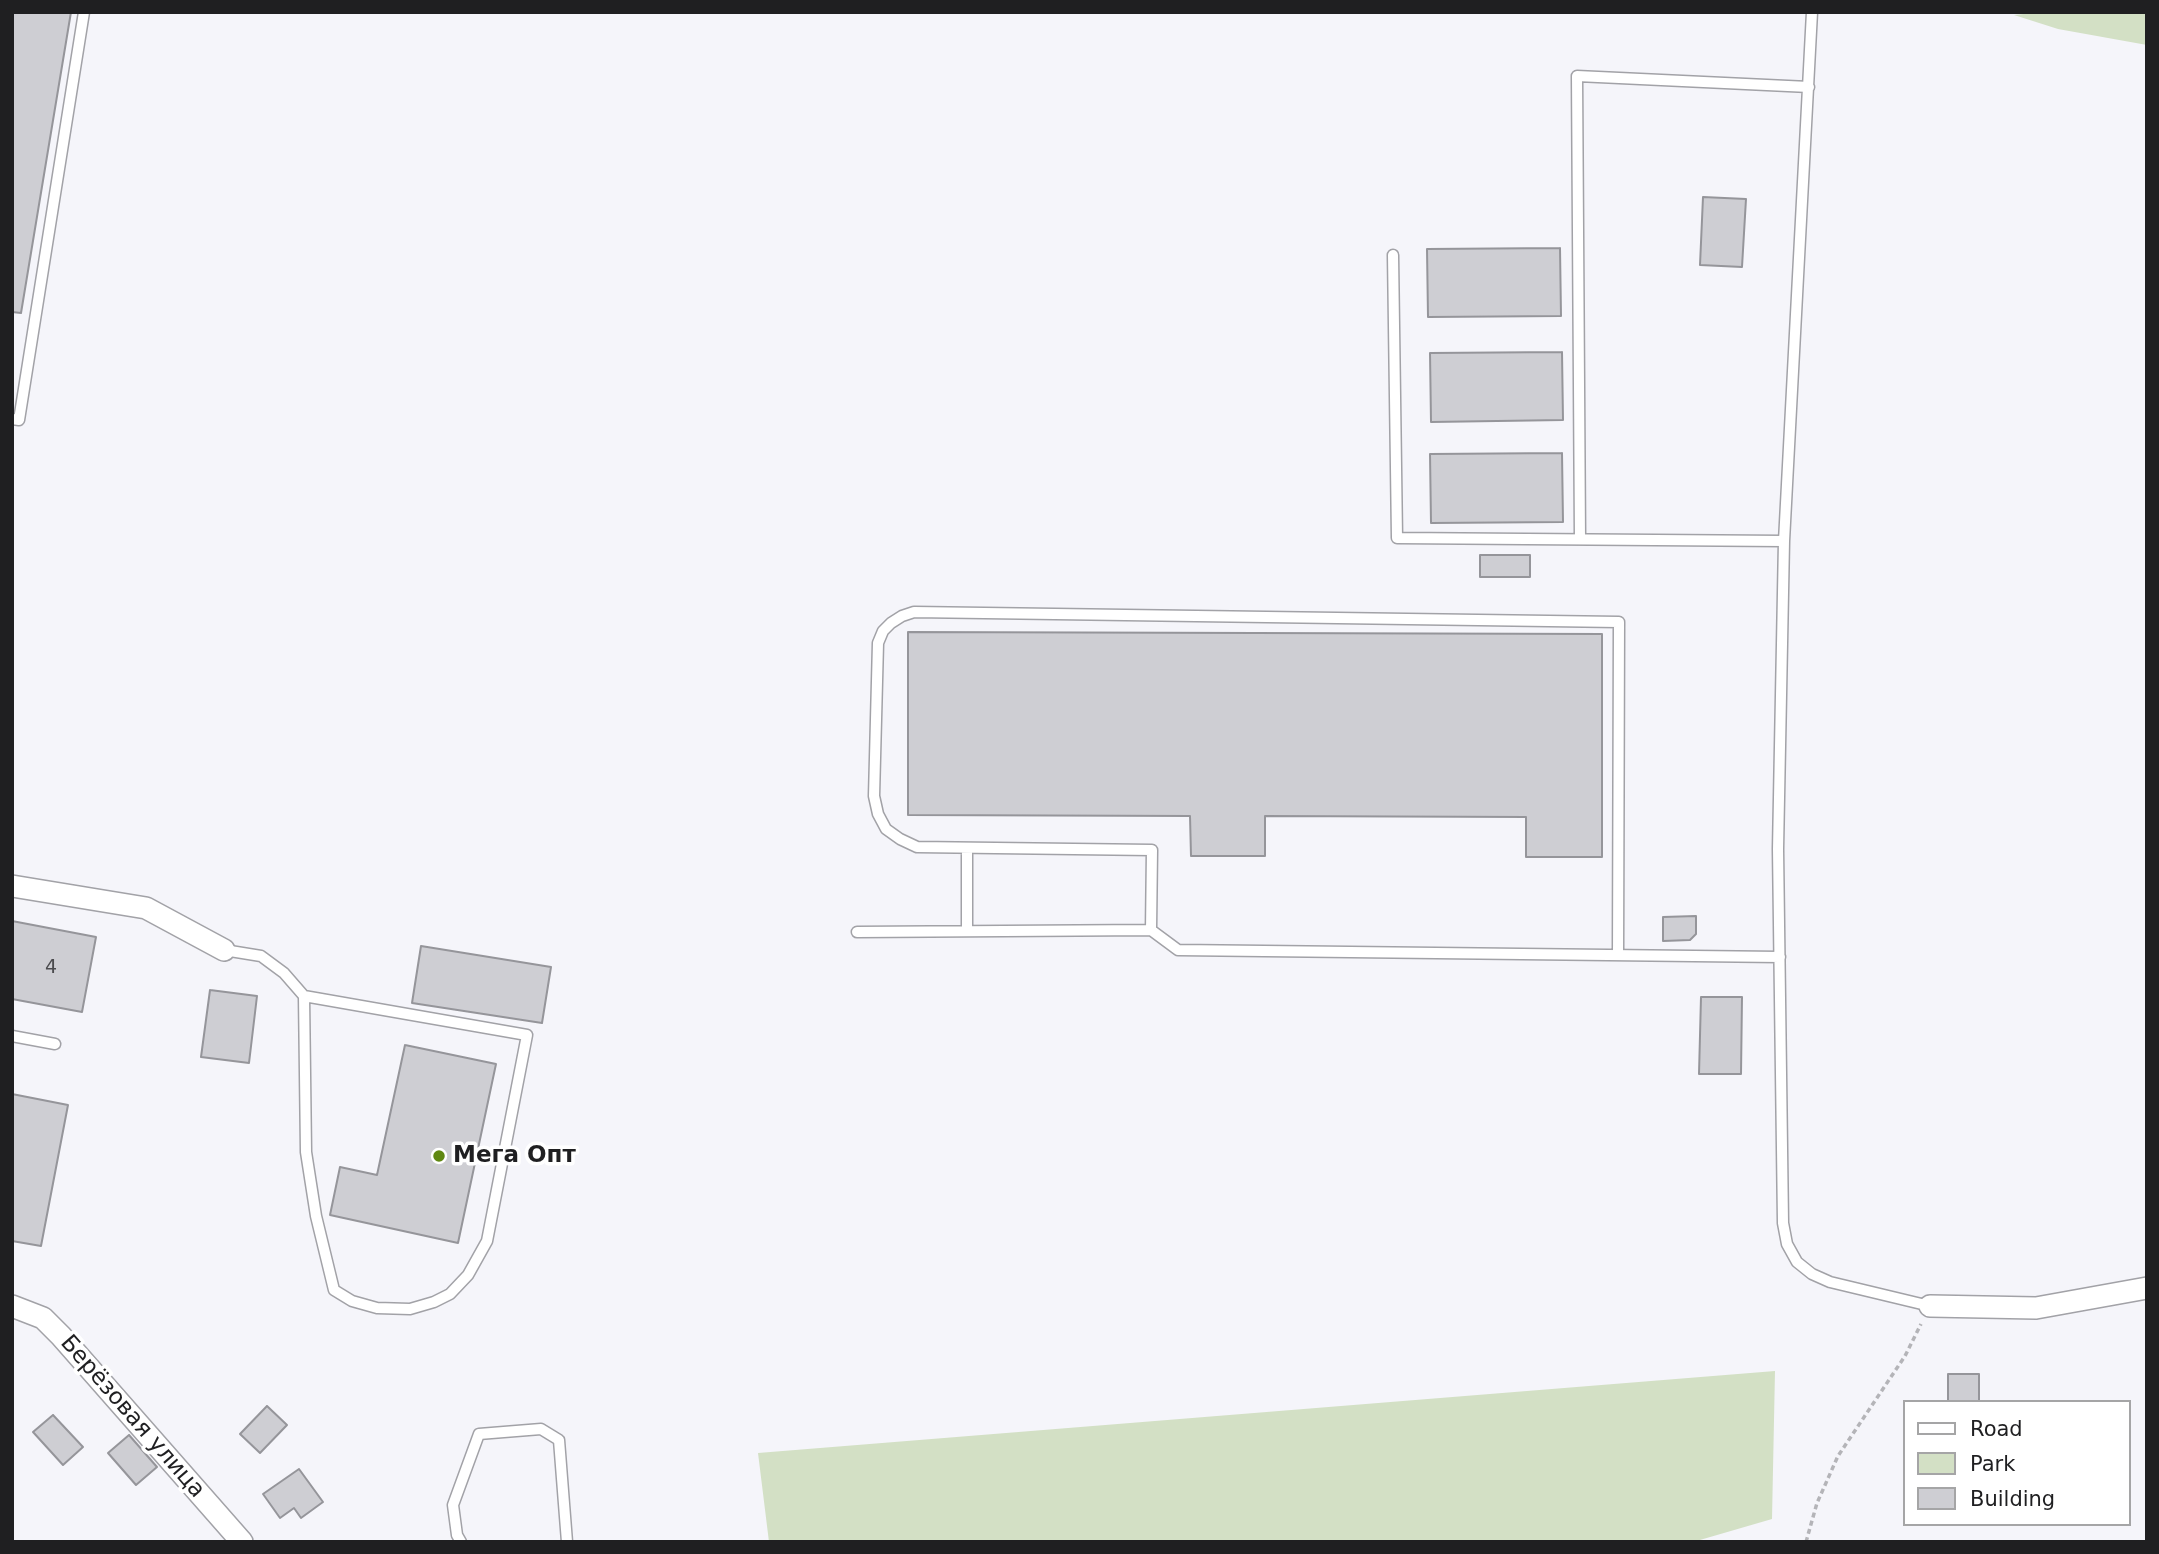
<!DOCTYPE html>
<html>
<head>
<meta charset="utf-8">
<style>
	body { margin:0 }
	#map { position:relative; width:2159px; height:1554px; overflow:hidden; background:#f5f5fa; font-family:"DejaVu Sans",sans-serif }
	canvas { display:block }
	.frame { position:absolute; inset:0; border:14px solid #1f1f21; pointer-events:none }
	.legend { position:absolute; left:1903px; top:1400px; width:228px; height:126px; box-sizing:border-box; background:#fff; border:2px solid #a5a5a6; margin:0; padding:9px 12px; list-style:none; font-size:21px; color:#1f1f21 }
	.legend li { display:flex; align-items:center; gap:14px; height:35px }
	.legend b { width:35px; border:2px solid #a5a5a6 }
</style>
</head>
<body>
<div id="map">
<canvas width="2159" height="1554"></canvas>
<div class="frame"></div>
<ul class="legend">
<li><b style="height:9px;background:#fff"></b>Road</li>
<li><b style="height:19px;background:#d3e0c5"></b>Park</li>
<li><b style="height:19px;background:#ceced3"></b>Building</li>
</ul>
</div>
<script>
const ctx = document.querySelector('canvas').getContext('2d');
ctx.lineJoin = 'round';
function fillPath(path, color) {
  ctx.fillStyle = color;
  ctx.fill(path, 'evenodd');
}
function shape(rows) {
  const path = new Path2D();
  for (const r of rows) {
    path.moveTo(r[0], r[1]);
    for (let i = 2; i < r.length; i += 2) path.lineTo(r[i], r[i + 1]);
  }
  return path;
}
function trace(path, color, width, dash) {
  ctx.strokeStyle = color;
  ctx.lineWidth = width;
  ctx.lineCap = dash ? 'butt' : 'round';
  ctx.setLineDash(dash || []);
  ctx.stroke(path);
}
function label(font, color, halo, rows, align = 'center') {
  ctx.font = font + ' "DejaVu Sans",sans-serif';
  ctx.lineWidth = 7;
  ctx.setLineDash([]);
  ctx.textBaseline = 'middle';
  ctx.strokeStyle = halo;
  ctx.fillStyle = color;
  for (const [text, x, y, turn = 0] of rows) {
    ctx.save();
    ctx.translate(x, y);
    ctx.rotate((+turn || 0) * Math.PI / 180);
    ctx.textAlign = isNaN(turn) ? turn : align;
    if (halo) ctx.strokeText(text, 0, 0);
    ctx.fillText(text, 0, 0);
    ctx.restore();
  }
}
const green = shape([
	[2043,12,2147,12,2147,45,2058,29,2014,15],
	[1775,1371,1772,1519,1693,1542,769,1542,758,1453]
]);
const building = shape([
	[12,12,71,12,21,313,12,312,12,12],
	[1703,197,1746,199,1742,267,1700,265,1703,197],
	[1560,248,1561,316,1428,317,1427,249,1560,248],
	[1562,352,1563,420,1431,422,1430,353,1562,352],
	[1562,453,1563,522,1431,523,1430,454,1562,453],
	[1480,555,1530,555,1530,577,1480,577,1480,555],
	[908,632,1602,634,1602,857,1526,857,1526,817,1265,816,1265,856,1191,856,1190,816,908,815,908,632],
	[1696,916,1696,934,1690,940,1663,941,1663,917,1696,916],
	[12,921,96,937,82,1012,12,999,12,921],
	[421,946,551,967,542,1023,412,1003,421,946],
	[210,990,257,996,249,1063,201,1057,210,990],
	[1701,997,1742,997,1741,1074,1699,1074,1701,997],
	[405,1045,496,1064,458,1243,330,1215,340,1167,377,1175,405,1045],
	[12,1094,68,1105,41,1246,12,1241,12,1094],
	[1948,1374,1979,1374,1979,1402,1948,1402,1948,1374],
	[267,1406,287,1425,260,1453,240,1434,267,1406],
	[53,1415,83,1447,63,1465,33,1432,53,1415],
	[129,1435,157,1467,136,1485,108,1453,129,1435],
	[299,1469,323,1502,301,1518,294,1508,280,1518,263,1494,299,1469]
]);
const path = shape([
	[1806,1542,1817,1503,1838,1456,1905,1356,1921,1324]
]);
const lane = shape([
	[1812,12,1784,541,1778,849,1783,1223,1787,1244,1797,1262,1812,1274,1830,1282,1930,1306],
	[1393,255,1397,538,1784,541],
	[12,419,19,420,84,12],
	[1580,539,1577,76,1809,87],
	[1151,930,1152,850,917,847,900,839,886,829,878,814,874,796,878,643,883,631,891,623,902,616,914,612,1619,622,1618,955],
	[967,931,967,848],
	[857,932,1151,930,1178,950,1780,957],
	[224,950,261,956,284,973,304,996,306,1152,316,1216,334,1290,352,1301,377,1308,410,1309,434,1302,450,1294,468,1275,487,1241,527,1035,304,996],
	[12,1036,55,1044],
	[461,1542,457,1535,453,1505,479,1434,541,1429,559,1440,567,1542]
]);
const street = shape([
	[12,886,146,908,224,950],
	[12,1306,43,1318,61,1336,242,1542],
	[1930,1306,2036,1308,2147,1288]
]);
const markers = [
	[439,1156,7,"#5f8711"]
];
const numberNames = [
	["4",51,968]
];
const poiNames = [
	["Мега Опт",453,1156]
];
const streetNames = [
	["Берёзовая улица",132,1417,49]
];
fillPath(green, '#d3e0c5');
fillPath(building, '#ceced3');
trace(building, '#95959a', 2);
trace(lane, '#a2a2a7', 13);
trace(street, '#a2a2a7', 24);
trace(path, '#b4b4b8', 3.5, [5, 3.5]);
trace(lane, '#fff', 10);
trace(street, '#fff', 21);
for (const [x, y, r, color] of markers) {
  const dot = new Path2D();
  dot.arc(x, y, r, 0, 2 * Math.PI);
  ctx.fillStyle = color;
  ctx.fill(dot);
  trace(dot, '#fff', 2.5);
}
label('19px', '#4b4b4e', null, numberNames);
label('bold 23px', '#1f1f21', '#fff', poiNames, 'left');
label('23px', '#1f1f21', '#fff', streetNames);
</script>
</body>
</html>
